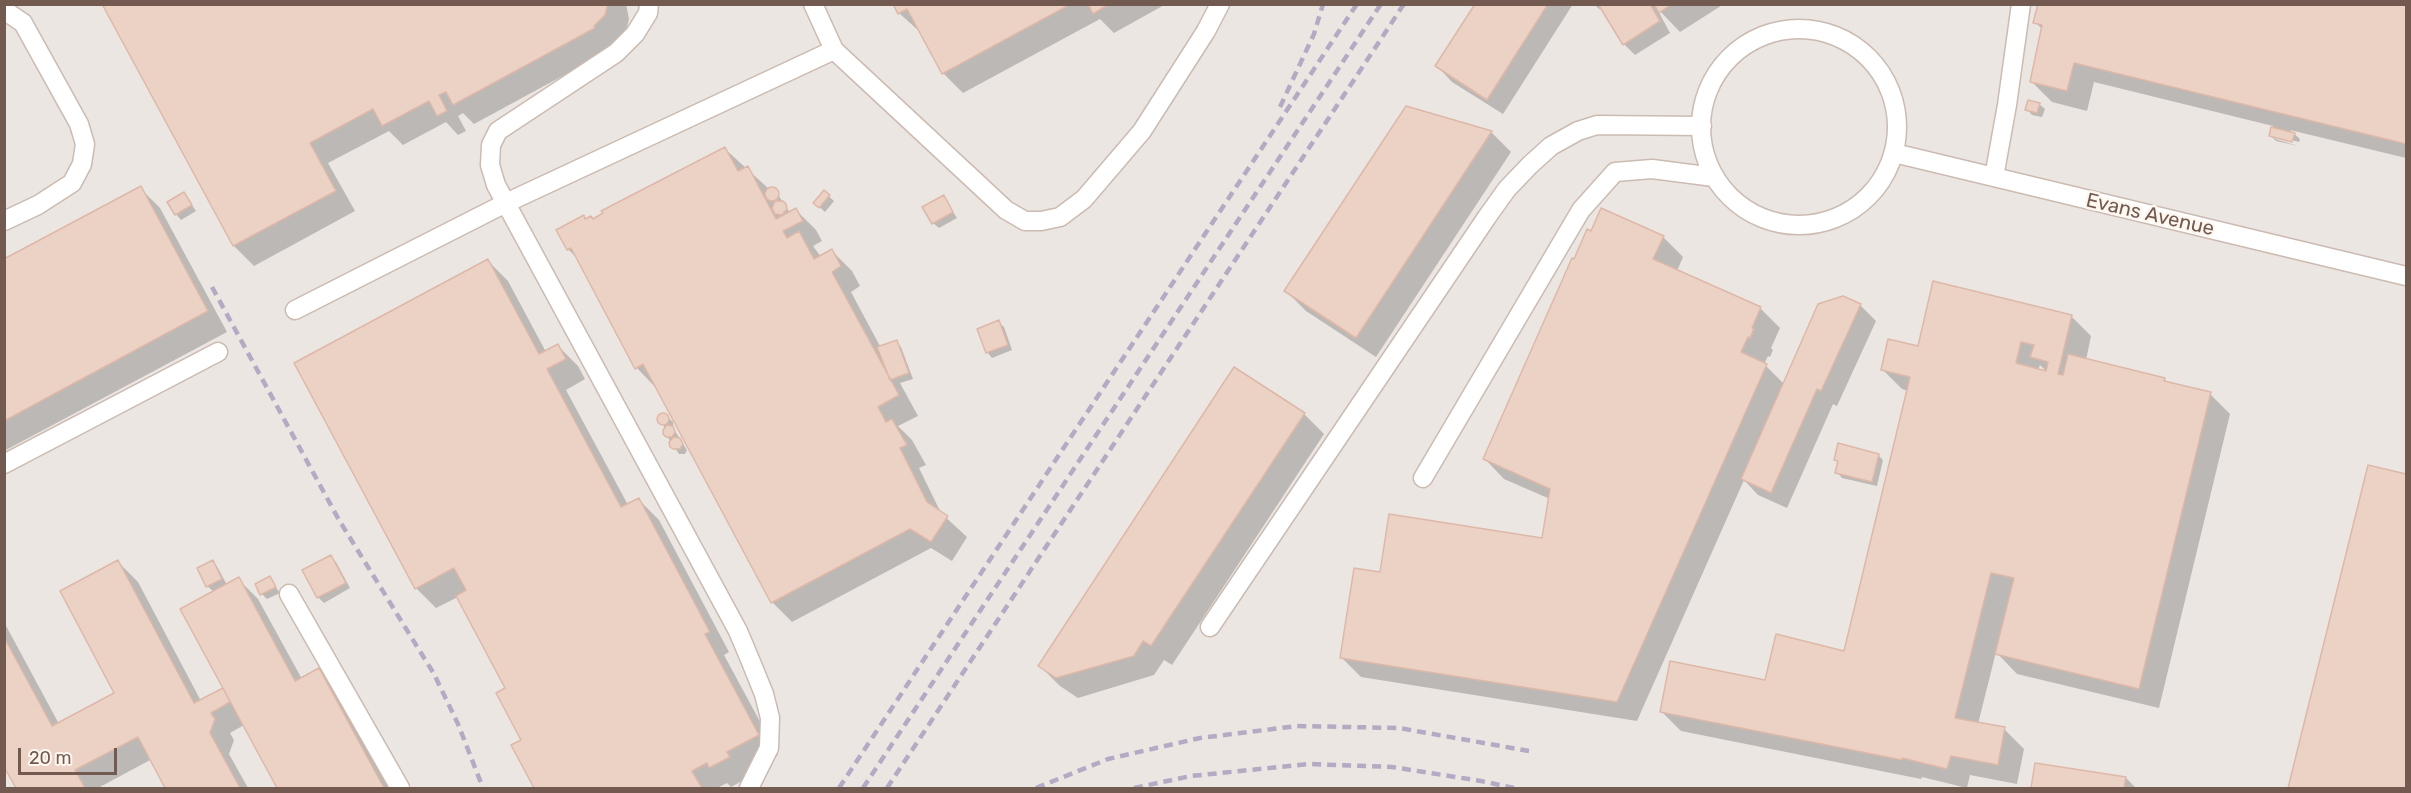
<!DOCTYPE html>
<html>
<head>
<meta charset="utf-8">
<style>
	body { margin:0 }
	#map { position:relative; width:2411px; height:793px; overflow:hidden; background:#faf3ea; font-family:Rubik,sans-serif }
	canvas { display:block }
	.frame { position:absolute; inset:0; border:6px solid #725a50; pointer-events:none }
	.scale { position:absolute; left:18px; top:748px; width:99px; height:27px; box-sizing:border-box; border:3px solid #725a50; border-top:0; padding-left:8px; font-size:18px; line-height:21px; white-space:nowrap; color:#725a50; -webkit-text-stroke:4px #fdf7f0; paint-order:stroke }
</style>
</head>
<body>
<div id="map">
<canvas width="2411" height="793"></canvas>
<div class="frame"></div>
<div class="scale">20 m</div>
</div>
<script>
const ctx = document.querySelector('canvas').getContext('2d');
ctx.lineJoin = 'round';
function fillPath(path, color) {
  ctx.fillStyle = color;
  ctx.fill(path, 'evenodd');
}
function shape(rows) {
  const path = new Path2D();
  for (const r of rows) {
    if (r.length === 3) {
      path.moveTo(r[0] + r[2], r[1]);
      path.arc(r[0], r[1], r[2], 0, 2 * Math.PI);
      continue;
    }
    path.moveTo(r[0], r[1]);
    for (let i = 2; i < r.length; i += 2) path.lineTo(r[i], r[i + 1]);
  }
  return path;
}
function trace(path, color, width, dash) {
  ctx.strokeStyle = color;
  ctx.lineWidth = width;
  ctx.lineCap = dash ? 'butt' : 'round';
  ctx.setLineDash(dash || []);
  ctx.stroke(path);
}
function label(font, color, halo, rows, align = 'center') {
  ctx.font = font + ' Rubik,sans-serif';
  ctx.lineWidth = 5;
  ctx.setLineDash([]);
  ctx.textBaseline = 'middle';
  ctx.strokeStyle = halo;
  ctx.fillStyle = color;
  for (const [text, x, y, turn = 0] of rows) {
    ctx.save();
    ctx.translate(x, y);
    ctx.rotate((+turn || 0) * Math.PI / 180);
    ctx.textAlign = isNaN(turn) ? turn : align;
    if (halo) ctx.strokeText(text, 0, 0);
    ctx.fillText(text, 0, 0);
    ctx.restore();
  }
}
const industrial = shape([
	[5,5,2406,5,2406,788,5,788]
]);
const shadow = shape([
	[103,4,626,4,629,19,625,35,614,48,474,124,463,113,458,116,466,131,458,135,446,122,403,145,389,131,328,163,355,211,254,266,234,246],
	[895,4,1166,4,1114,33,1100,19,963,93,943,73,920,32,899,13],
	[1476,4,1573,4,1503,114,1452,82,1437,66],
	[1594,4,1724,4,1680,32,1656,7,1670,33,1635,55,1624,44,1602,8,1599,9],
	[2039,4,2406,4,2406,158,2290,130,2300,139,2299,142,2275,136,2275,139,2298,146,2276,141,2271,136,2273,126,2094,82,2087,111,2052,102,2032,82,2043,30,2035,22],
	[2039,104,2045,109,2042,117,2032,115,2027,109],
	[1491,132,1511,152,1376,357,1306,311,1286,291],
	[725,149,769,189,775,190,790,213,796,210,816,230,822,241,813,246,821,257,832,251,852,271,860,286,851,292,881,348,896,342,901,347,913,379,900,383,918,416,898,426,912,440,926,465,919,468,941,513,967,537,952,561,931,548,792,622,772,602,657,389,637,368,579,260,568,249,558,230,583,216,587,220,593,220],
	[140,188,160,208,227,332,4,451,4,261],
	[824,192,834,201,825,212,815,203],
	[184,194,196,211,181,220,176,214],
	[943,197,957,218,939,228,933,223],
	[1663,237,1683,257,1677,271,1760,308,1780,328,1771,348,1773,350,1770,357,1768,356,1764,364,1784,384,1860,305,1876,321,1837,406,1833,404,1787,508,1758,495,1744,480,1637,721,1361,677,1341,657,1382,574,1544,540,1550,499,1504,479,1485,459],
	[488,261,508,281,546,352,558,346,578,366,585,379,566,390,628,505,639,500,659,520,729,652,724,655,778,755,746,773,749,777,731,787,727,783,717,788,536,788,513,746,523,740,507,688,458,597,436,608,416,588],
	[2071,316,2091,336,2086,360,2164,379,2169,384,2210,394,2230,414,2159,708,2017,674,1996,652,1978,724,2004,729,2024,749,2017,784,1970,775,1967,788,1922,777,1921,779,1681,731,1661,711,1766,682,1845,653,1908,391,1902,389,1882,369,1919,348],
	[2040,365,2048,373,2038,370],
	[998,322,1004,327,1012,350,992,358,987,352],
	[664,414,673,422,673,428,687,450,685,454,679,454,667,436,666,429,658,419],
	[1304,414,1324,434,1172,665,1164,660,1154,675,1078,698,1060,686,1040,666],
	[1878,455,1883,460,1877,486,1842,478,1837,472,1839,463,1835,459],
	[2369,467,2406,476,2406,788,2290,788],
	[331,557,336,562,350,588,324,603,318,597,304,571],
	[118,562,138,582,201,701,225,688,214,592,207,586,213,562,218,568,227,585,238,579,258,599,302,679,318,670,338,690,392,788,279,788,244,725,230,733,234,740,229,754,248,788,167,788,152,759,98,788,18,788,4,763,4,622,59,724,117,693],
	[269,578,280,593,267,599,262,594],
	[2036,764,2126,778,2136,788,2032,788]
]);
const building = shape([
	[102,4,608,4,605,15,594,26,595,28,453,105,446,92,439,95,447,111,437,116,429,101,382,126,373,109,310,143,336,191,233,246,102,4],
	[893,4,1071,4,942,74,907,9,898,14,893,4],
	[1088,4,1109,4,1093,14,1088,4],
	[1475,4,1548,4,1487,100,1435,66,1475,4],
	[1598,4,1650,4,1660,21,1623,45,1598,4],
	[1654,4,1672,4,1659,13,1654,4],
	[2038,4,2406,4,2406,144,2074,63,2067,91,2030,82,2042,25,2033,23,2038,4],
	[2028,100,2040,103,2037,113,2025,110,2028,100],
	[1406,106,1492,131,1356,338,1284,291,1406,106],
	[2271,127,2295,133,2292,142,2269,136,2271,127],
	[725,147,738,171,748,166,776,219,796,208,803,221,783,231,787,238,799,231,814,259,832,249,841,266,832,272,899,395,878,407,886,422,892,419,907,445,900,448,927,502,948,516,931,542,910,529,771,603,643,364,635,369,571,248,567,250,556,230,584,215,585,219,591,216,593,219,603,213,601,211,725,147],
	[141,186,208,311,4,421,4,259,141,186],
	[772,194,7],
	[824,190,830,195,819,208,813,203,824,190],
	[184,192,192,205,175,215,167,202,184,192],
	[944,195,953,212,932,224,922,207,944,195],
	[775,201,783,201,786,204,787,209,782,215,775,214,772,208,775,201],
	[1601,208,1664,236,1653,259,1761,307,1752,328,1754,329,1750,338,1748,337,1741,352,1767,364,1617,702,1340,658,1354,568,1380,572,1389,514,1542,538,1550,489,1483,459,1572,258,1574,259,1587,229,1591,231,1601,208],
	[488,259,539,354,558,344,566,359,547,369,621,507,639,498,710,632,705,634,759,735,727,752,730,757,709,768,707,763,692,771,702,788,534,788,511,745,521,740,496,693,505,688,456,596,466,590,454,568,415,589,294,363,488,259],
	[1933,281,2072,315,2058,374,2063,375,2068,354,2165,378,2164,381,2211,392,2139,689,1995,654,2014,578,1991,573,1955,718,2005,727,1998,765,1951,756,1947,769,1902,758,1902,760,1660,712,1670,661,1765,680,1776,634,1844,651,1910,377,1881,370,1888,339,1918,346,1933,281],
	[2021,342,2034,345,2030,357,2048,362,2046,371,2016,363,2021,342],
	[1843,296,1861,304,1821,391,1817,389,1771,493,1741,479,1818,304,1843,296],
	[999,320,1008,345,986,353,977,329,999,320],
	[897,340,909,373,890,380,877,347,897,340],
	[1234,367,1305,413,1151,646,1143,641,1134,656,1056,678,1038,666,1234,367],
	[663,419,6],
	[667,425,673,426,675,432,672,437,666,437,663,434,663,430,667,425],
	[674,437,680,438,683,444,680,449,673,449,670,447,669,442,674,437],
	[1838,443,1879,454,1872,482,1835,473,1838,461,1834,460,1838,443],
	[2368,465,2406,474,2406,788,2288,788,2368,465],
	[331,555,346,583,317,598,302,570,331,555],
	[118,560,194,703,223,688,230,702,211,713,215,719,210,733,240,788,165,788,138,737,75,770,85,788,16,788,4,767,4,637,52,726,114,693,60,591,118,560],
	[213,560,222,579,206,587,197,568,213,560],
	[270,576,276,587,260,595,255,584,270,576],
	[239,577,295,681,319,668,384,788,277,788,180,609,239,577],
	[2035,763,2126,777,2124,788,2031,788,2035,763]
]);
const service = shape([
	[649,4,648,13,635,34,616,53,498,131,491,145,490,165,496,185,738,631,751,662,764,694,770,718,769,748,749,788],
	[813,4,834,50,1006,210,1025,221,1041,221,1060,217,1084,199,1142,131,1206,31,1220,4],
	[4,10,23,23,79,124,85,144,82,164,72,183,38,205,4,221],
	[1799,127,98],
	[1894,153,2406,276],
	[1994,177,2007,105,2021,4],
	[295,310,506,203,834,50],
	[4,464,218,352],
	[1423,478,1581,210,1615,172,1652,169,1714,177],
	[289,594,400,788],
	[1210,627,1487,217,1507,189,1530,165,1551,146,1578,131,1597,125,1702,126]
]);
const rail = shape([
	[1280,107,1314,34,1323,4],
	[212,287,339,520,434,674,458,724,483,788],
	[839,788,1357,4],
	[863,788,1381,4],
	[887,788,1404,4],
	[1036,788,1108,759,1200,738,1297,726,1399,728,1529,751],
	[1134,788,1191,776,1309,764,1392,767,1481,781,1514,788]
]);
const streetNames = [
	["Evans Avenue",2150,215,13]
];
fillPath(industrial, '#ece6e3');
fillPath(shadow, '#0003');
fillPath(building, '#ecd2c5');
trace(building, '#ddb8a8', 1.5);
trace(service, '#cbbbb1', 21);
trace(service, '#fff', 18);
trace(rail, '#b5a9c3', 4.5, [9, 6]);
label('20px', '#725a50', '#fdf7f0', streetNames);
</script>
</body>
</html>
